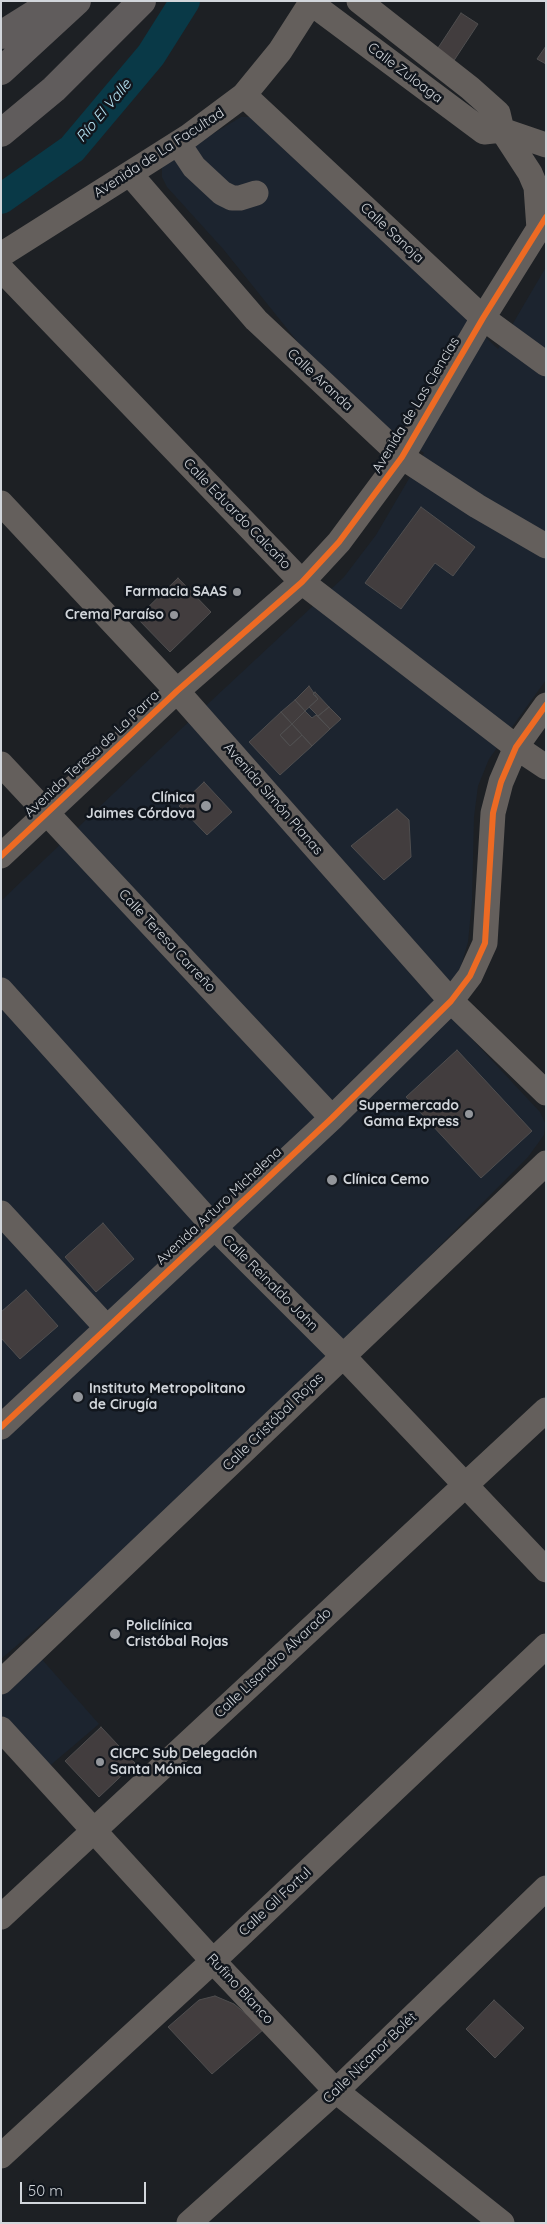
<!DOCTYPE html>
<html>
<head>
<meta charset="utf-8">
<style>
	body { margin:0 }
	#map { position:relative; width:547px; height:2224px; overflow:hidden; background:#1d2024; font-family:Quicksand,sans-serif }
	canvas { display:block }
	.frame { position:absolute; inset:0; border:2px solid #d2d6db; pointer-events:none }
	.scale { position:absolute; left:20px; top:2182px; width:126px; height:22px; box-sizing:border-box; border:2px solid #d2d6db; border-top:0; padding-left:6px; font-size:15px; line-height:18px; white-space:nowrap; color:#d2d6db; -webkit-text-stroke:4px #11161d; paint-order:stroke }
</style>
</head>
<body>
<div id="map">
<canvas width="547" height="2224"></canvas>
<div class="frame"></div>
<div class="scale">50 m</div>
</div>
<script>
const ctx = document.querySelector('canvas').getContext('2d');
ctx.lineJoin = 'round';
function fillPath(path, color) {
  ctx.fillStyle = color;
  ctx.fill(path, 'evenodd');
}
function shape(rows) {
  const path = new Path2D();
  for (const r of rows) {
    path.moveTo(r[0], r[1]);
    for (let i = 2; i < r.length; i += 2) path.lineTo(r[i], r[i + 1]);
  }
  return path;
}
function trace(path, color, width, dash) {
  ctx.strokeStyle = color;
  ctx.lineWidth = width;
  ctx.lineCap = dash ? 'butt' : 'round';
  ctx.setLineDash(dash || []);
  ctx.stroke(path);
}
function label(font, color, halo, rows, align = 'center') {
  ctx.font = font + ' Quicksand,sans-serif';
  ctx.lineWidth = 5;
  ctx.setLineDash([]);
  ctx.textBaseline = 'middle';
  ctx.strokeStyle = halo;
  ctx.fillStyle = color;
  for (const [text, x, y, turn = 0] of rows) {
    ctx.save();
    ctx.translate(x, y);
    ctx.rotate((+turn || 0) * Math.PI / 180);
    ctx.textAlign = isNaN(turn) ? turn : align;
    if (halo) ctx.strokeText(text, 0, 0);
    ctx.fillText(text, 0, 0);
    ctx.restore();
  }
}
const built = shape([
	[241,117,251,117,273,132,498,349,546,267,546,680,489,759,478,786,474,817,472,901,468,942,461,966,471,1038,540,1112,545,1123,544,1135,528,1157,193,1495,1,1659,1,901,181,729,344,577,376,535,424,453,366,413,325,376,224,250,167,187,162,177,162,167,169,160],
	[39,1656,99,1724,46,1769,1,1719,1,1692]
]);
const river = shape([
	[1,199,72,149,151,55,185,1]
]);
const building = shape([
	[461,13,478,24,453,62,436,51,461,13],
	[546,46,546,64,537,59,546,46],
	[421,507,475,547,453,576,435,563,401,609,365,583,421,507],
	[178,578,211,612,170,652,137,618,178,578],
	[309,686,318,699,305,711,295,700,309,686],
	[315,692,329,707,318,716,309,707,318,699,313,694,315,692],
	[295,700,305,711,292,724,281,712,295,700],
	[329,707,341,719,330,729,318,716,329,707],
	[305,711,312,718,316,715,330,729,312,746,292,724,305,711],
	[281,712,292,724,280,735,290,746,302,735,312,746,280,775,249,742,281,712],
	[292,724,302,735,290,746,280,735,292,724],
	[204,782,232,812,207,835,179,806,204,782],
	[397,809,409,820,411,857,384,880,351,846,397,809],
	[457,1050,532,1131,481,1178,406,1097,457,1050],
	[103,1223,134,1259,96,1292,65,1257,103,1223],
	[26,1290,58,1326,20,1359,1,1338,1,1312,26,1290],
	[101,1727,135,1763,99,1797,65,1761,101,1727],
	[215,1996,234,2004,264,2029,212,2074,168,2027,199,2000,215,1996],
	[494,2000,524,2028,495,2058,466,2029,494,2000]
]);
const minor = shape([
	[359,1,470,88,498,113,502,130,530,173,536,187,539,229],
	[311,3,484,132,502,130,546,145],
	[244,95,483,318,546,364],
	[178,143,194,167,222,193,232,198,240,198,256,193],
	[130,174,256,320,402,457,477,506,546,546],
	[1,255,189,136,244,95,280,51,312,1],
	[1,269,302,582,516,747,546,767],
	[1,503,177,691,451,1001,546,1093],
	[1,764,332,1118],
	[1,856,177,691,302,582,339,542,402,457,483,318,546,217],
	[1,990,215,1228,343,1356,546,1570],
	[1,1213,107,1328],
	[1,1427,332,1118,451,1001,470,976,485,943,493,813,501,782,516,747,546,705],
	[1,1682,546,1163],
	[1,1729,213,1961,336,2091,502,2223],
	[1,1917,546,1410],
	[1,2156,213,1961,546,1646],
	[189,2223,336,2091,546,1888]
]);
const highway = shape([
	[1,35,55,1],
	[1,71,77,1],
	[1,133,54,89,142,1]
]);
const cycleway = shape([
	[1,856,177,691,302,582,339,542,402,457,483,318,546,217],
	[1,1427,332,1118,451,1001,470,976,485,943,493,813,501,782,516,747,546,705]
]);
const markers = [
	[237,592,5,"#93969b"],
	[174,615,5,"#93969b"],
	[206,806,6,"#93969b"],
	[469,1114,5,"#93969b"],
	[332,1180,6,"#93969b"],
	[78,1397,6,"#93969b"],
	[115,1634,6,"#93969b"],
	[100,1762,5,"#93969b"]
];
const streetNames = [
	["Calle Zuloaga",405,73,37],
	["Avenida de La Facultad",159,153,-33],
	["Calle Sanoja",392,233,43],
	["Calle Aranda",320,380,43],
	["Avenida de Las Ciencias",416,405,-59],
	["Calle Eduardo Calcaño",237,514,46],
	["Avenida Teresa de La Parra",92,754,-43],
	["Avenida Simón Planas",273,799,49],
	["Calle Teresa Carreño",167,941,47],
	["Avenida Arturo Michelena",219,1206,-43],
	["Calle Reinaldo Jahn",270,1283,45],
	["Calle Cristóbal Rojas",273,1422,-44],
	["Calle Lisandro Alvarado",273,1663,-43],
	["Calle Gil Fortul",275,1902,-43],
	["Rufino Blanco",240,1989,47],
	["Calle Nicanor Bolét",370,2058,-44]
];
const poiNames = [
	["Farmacia SAAS",227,592],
	["Crema Paraíso",164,615],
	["Clínica",195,798],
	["Jaimes Córdova",195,814],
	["Supermercado",459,1106],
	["Gama Express",459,1122],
	["Clínica Cemo",343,1180,"left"],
	["Instituto Metropolitano",89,1389,"left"],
	["de Cirugía",89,1405,"left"],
	["Policlínica",126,1626,"left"],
	["Cristóbal Rojas",126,1642,"left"],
	["CICPC Sub Delegación",110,1754,"left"],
	["Santa Mónica",110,1770,"left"]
];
const waterNames = [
	["Río El Valle",104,111,-50]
];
fillPath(built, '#1c242f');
trace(river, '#093947', 30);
fillPath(building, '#423d3e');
trace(building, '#4f4e4f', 1);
trace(minor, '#645f5c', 25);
trace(highway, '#605c5c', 28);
trace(cycleway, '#ed6a23', 6);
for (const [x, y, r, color] of markers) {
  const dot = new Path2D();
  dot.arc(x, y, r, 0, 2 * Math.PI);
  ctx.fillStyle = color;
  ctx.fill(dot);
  trace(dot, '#11161d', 2);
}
label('14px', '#d2d6db', '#11161d', streetNames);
label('bold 14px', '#d2d6db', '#11161d', poiNames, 'right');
label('italic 15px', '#b9e7f7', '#11161d', waterNames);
</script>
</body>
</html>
